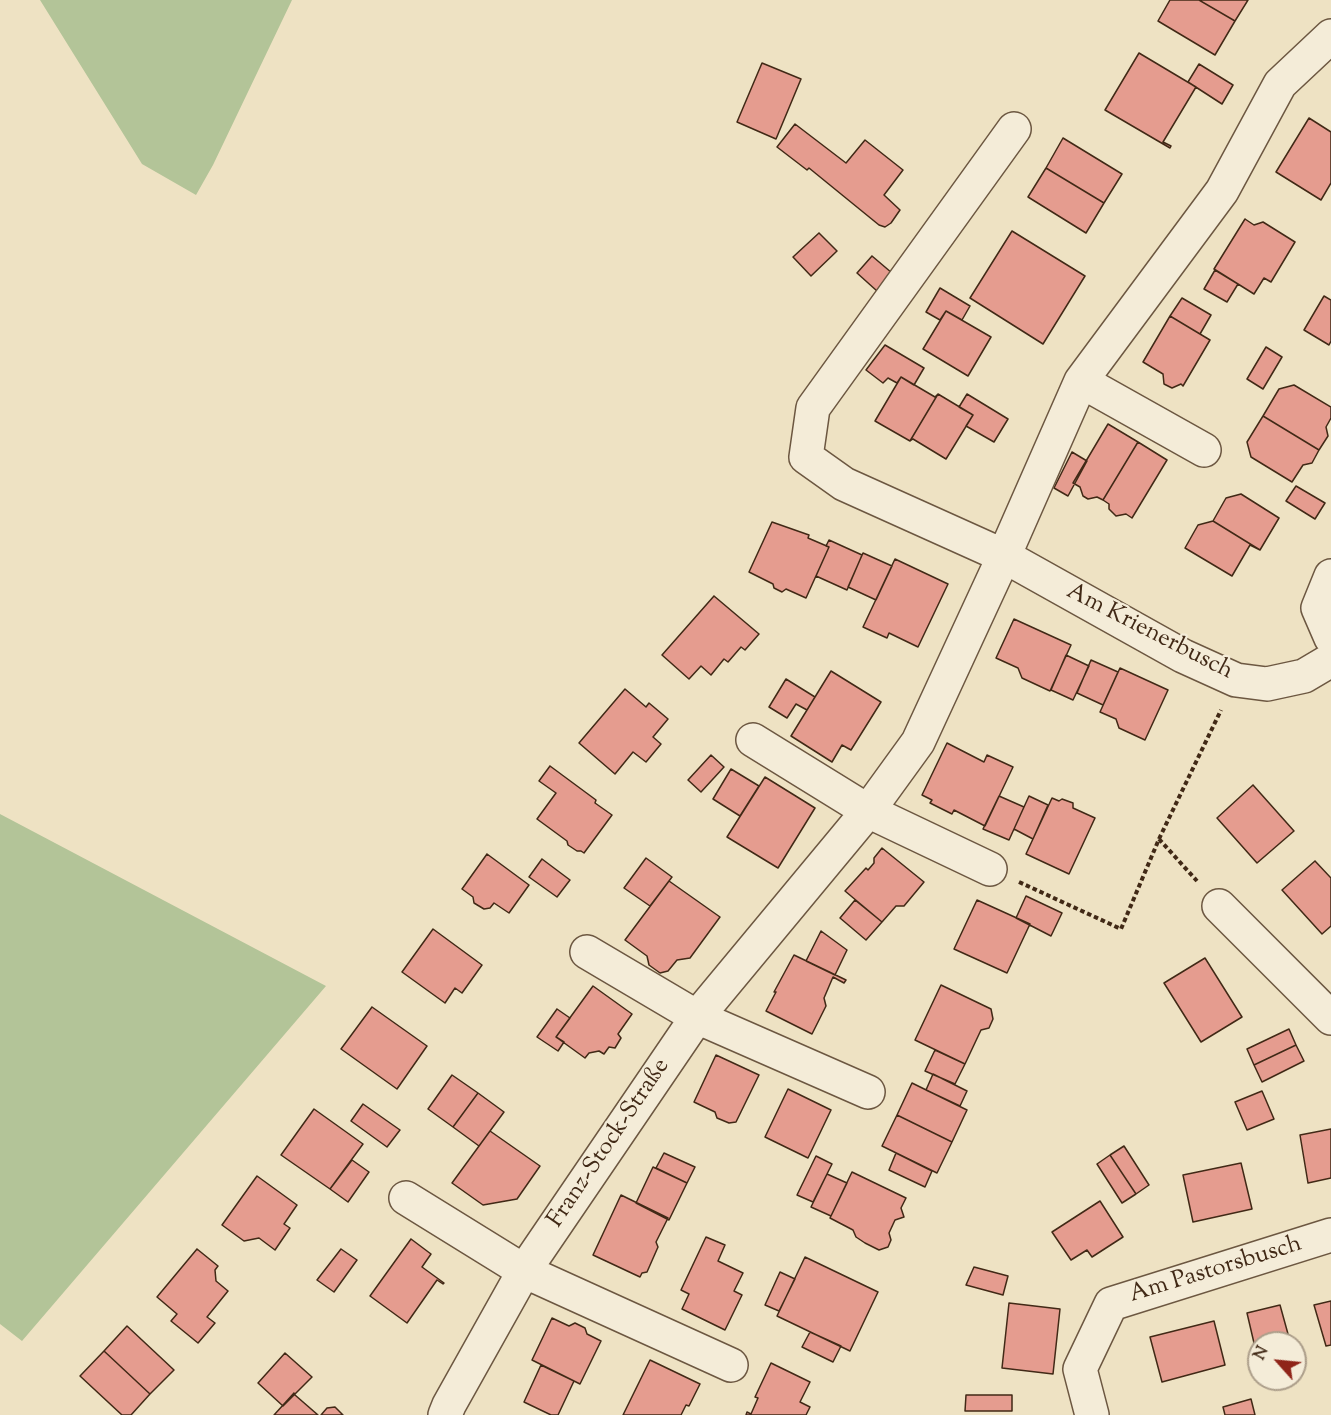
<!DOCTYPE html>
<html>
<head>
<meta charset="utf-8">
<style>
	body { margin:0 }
	#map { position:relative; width:1331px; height:1415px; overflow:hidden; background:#eee2c3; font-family:"Sorts Mill Goudy",serif }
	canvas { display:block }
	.north { position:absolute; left:1247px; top:1331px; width:60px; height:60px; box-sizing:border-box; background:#f4ecd8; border:2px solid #ac9e8a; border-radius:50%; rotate:297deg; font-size:16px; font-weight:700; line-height:24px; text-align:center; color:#412916 }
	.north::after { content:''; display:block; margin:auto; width:21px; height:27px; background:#8f2418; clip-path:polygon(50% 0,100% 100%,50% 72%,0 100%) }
</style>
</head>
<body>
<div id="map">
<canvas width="1331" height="1415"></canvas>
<div class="north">N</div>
</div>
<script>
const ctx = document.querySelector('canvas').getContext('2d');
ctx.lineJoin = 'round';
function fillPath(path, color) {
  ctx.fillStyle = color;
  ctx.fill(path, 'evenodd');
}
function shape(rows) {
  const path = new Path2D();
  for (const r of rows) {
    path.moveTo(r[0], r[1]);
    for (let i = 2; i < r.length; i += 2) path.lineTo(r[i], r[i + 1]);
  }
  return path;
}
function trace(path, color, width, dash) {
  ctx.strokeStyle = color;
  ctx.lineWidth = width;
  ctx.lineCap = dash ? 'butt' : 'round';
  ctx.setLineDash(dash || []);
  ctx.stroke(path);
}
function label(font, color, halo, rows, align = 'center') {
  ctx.font = font + ' "Sorts Mill Goudy",serif';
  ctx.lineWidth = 4.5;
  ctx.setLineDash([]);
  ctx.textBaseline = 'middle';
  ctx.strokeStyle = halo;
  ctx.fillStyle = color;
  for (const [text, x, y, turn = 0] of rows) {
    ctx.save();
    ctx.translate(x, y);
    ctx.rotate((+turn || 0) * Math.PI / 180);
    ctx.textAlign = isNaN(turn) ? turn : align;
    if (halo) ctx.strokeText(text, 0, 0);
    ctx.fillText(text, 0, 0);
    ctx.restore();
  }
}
const green = shape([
	[40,0,292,0,213,165,196,195,142,164],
	[0,814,326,986,22,1341,0,1324]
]);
const building = shape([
	[1170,0,1199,0,1235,21,1215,55,1158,21,1170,0],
	[1199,0,1248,0,1235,21,1199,0],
	[1139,53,1196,87,1163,142,1171,146,1170,148,1105,110,1139,53],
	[762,63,801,79,776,139,737,122,762,63],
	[1199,64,1233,85,1222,104,1188,82,1199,64],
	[1309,118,1331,132,1331,183,1321,200,1276,172,1309,118],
	[795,124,846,163,865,140,903,170,884,195,900,210,891,223,885,227,879,225,809,168,807,170,777,147,795,124],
	[1063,138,1122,174,1104,203,1046,168,1063,138],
	[1046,168,1104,203,1086,233,1028,197,1046,168],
	[1245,219,1254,225,1263,222,1295,242,1271,282,1264,278,1254,294,1214,269,1245,219],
	[1012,231,1085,276,1043,344,970,298,1012,231],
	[819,233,837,251,811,276,793,257,819,233],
	[872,256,892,273,877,291,857,273,872,256],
	[1215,270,1238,284,1227,302,1204,289,1215,270],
	[940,288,970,306,962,320,946,311,940,320,926,312,940,288],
	[1324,296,1331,300,1331,341,1329,345,1304,330,1324,296],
	[1182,298,1211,315,1200,334,1170,316,1182,298],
	[946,311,991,337,968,376,923,349,946,311],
	[1170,316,1210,340,1183,386,1181,384,1172,388,1164,384,1163,374,1143,362,1170,316],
	[885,345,924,368,914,385,901,377,897,383,888,378,883,383,866,370,885,345],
	[1266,347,1282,357,1263,389,1247,379,1266,347],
	[901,377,935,397,938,394,910,441,875,421,901,377],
	[1294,385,1331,407,1331,418,1326,427,1328,436,1319,450,1263,416,1279,389,1294,385],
	[938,394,973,415,946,459,913,439,910,441,938,394],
	[967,394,1008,419,994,442,966,426,973,415,959,407,967,394],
	[1263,416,1319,450,1312,463,1303,465,1292,482,1251,457,1247,442,1263,416],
	[1108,424,1138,442,1103,500,1097,497,1088,499,1083,496,1080,487,1073,483,1108,424],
	[1138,442,1167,460,1132,518,1126,514,1116,516,1109,509,1109,504,1103,500,1138,442],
	[1072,452,1087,461,1068,496,1054,488,1072,452],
	[1296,486,1325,503,1315,519,1286,501,1296,486],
	[1241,494,1279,518,1260,550,1213,521,1226,498,1241,494],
	[1213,521,1260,550,1250,545,1232,576,1185,548,1198,525,1213,521],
	[772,522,809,535,808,538,829,547,806,598,786,589,782,592,774,588,773,584,749,572,772,522],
	[829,540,862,555,847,590,816,576,829,547,826,546,829,540],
	[863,553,892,566,876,600,848,587,863,553],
	[895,559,948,584,918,647,889,633,887,638,863,627,895,559],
	[714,596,759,634,745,650,741,647,728,662,724,659,711,675,701,666,689,679,662,655,714,596],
	[1014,619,1071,645,1050,691,1022,678,1018,668,996,658,1014,619],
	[1066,655,1089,666,1073,700,1051,690,1066,655],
	[1091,660,1118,672,1103,705,1077,693,1091,660],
	[1120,668,1168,690,1145,740,1119,728,1116,719,1100,712,1120,668],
	[831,671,881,702,851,750,842,745,832,762,791,736,831,671],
	[786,679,815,697,807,710,796,704,787,718,769,707,786,679],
	[625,689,646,707,649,703,668,719,653,737,661,744,646,762,633,752,615,774,579,743,625,689],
	[947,743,984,762,987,755,1013,767,985,826,954,810,952,814,930,803,932,800,922,795,947,743],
	[711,755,724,767,701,792,688,780,711,755],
	[550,766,596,800,595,803,612,815,584,853,581,851,577,851,568,845,567,841,537,819,556,793,539,781,550,766],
	[731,769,759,786,740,816,713,799,731,769],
	[765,777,815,808,778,868,727,837,765,777],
	[1253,785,1294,831,1257,863,1217,818,1253,785],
	[999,796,1024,807,1009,840,983,829,999,796],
	[1029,796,1048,805,1033,839,1014,829,1029,796],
	[1052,798,1059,801,1062,799,1073,803,1073,808,1095,818,1069,874,1026,854,1052,798],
	[882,848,924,882,904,906,896,906,882,922,845,891,866,868,868,870,874,863,874,858,882,848],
	[487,854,529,885,509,913,494,903,490,908,484,909,474,903,473,897,462,889,487,854],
	[646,858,672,877,650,906,624,888,646,858],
	[542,859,570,880,557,897,529,877,542,859],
	[1315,861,1331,878,1331,926,1322,934,1282,890,1315,861],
	[669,881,720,917,690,958,677,960,668,971,660,973,649,965,647,956,625,940,669,881],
	[1026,896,1062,913,1051,936,1016,918,1026,896],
	[855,900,882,922,866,940,840,918,855,900],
	[977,900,1030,924,1007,973,954,949,977,900],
	[433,929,482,965,462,993,455,988,445,1003,402,972,433,929],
	[821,931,847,950,835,975,806,961,821,931],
	[794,955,846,980,844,983,833,977,824,998,826,1006,812,1034,766,1011,776,992,774,992,794,955],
	[1205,958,1242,1017,1201,1042,1164,983,1205,958],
	[941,985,991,1009,993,1019,989,1028,981,1030,965,1064,915,1040,941,985],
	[593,986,632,1014,618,1034,621,1038,615,1048,609,1047,604,1054,599,1051,589,1053,585,1058,556,1037,593,986],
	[372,1007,427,1046,397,1089,341,1049,372,1007],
	[557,1009,570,1018,556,1037,564,1042,558,1051,537,1037,557,1009],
	[1289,1029,1296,1045,1254,1065,1247,1049,1289,1029],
	[1296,1045,1304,1061,1262,1082,1254,1065,1296,1045],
	[935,1050,965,1064,955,1084,925,1071,935,1050],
	[716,1055,759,1075,736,1122,729,1123,717,1118,715,1112,694,1102,716,1055],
	[933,1074,967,1091,960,1106,926,1090,933,1074],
	[452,1075,478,1093,453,1127,428,1109,452,1075],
	[912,1083,967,1110,952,1142,897,1115,912,1083],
	[788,1089,831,1110,808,1158,765,1137,788,1089],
	[1262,1091,1274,1119,1247,1130,1235,1102,1262,1091],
	[478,1093,504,1112,479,1146,453,1127,478,1093],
	[363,1104,400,1130,387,1147,351,1121,363,1104],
	[314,1109,363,1144,330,1189,281,1155,314,1109],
	[897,1115,952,1142,937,1173,882,1146,897,1115],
	[1331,1129,1331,1178,1308,1183,1300,1135,1331,1129],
	[490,1131,540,1166,517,1199,483,1205,452,1183,490,1131],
	[1124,1146,1149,1185,1136,1194,1110,1155,1124,1146],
	[664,1153,695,1167,687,1183,656,1168,664,1153],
	[896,1153,932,1171,925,1187,889,1170,896,1153],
	[1110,1155,1136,1194,1122,1203,1097,1164,1110,1155],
	[816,1156,832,1164,813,1202,797,1195,816,1156],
	[352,1160,369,1172,348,1202,330,1189,352,1160],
	[1241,1163,1252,1209,1193,1222,1183,1175,1241,1163],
	[653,1167,687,1183,669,1220,636,1203,653,1167],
	[852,1172,906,1198,901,1208,904,1217,895,1220,889,1233,891,1240,888,1247,879,1250,865,1243,856,1237,853,1230,830,1218,852,1172],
	[827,1174,847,1183,831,1216,811,1207,827,1174],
	[257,1176,297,1205,284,1224,290,1228,275,1250,259,1238,244,1241,222,1225,257,1176],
	[621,1195,668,1218,656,1242,658,1247,647,1272,642,1273,640,1277,593,1255,621,1195],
	[1100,1201,1123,1237,1092,1257,1087,1250,1071,1260,1052,1232,1100,1201],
	[706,1237,725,1245,718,1261,743,1273,734,1291,742,1295,725,1330,682,1309,689,1294,681,1290,706,1237],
	[411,1239,431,1254,422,1267,444,1283,443,1284,437,1280,407,1323,370,1296,411,1239],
	[197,1249,218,1266,215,1270,216,1281,228,1291,207,1317,215,1323,198,1343,171,1321,177,1314,157,1297,197,1249],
	[341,1249,357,1260,334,1292,317,1280,341,1249],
	[805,1257,878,1292,850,1351,777,1316,805,1257],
	[974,1267,1008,1276,1003,1295,966,1285,974,1267],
	[780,1272,795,1279,779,1311,765,1305,780,1272],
	[1331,1301,1331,1345,1326,1346,1314,1305,1331,1301],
	[1009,1303,1060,1309,1053,1374,1002,1368,1009,1303],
	[1280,1305,1288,1334,1254,1343,1247,1313,1280,1305],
	[552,1318,569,1326,575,1323,585,1328,587,1334,601,1341,580,1384,532,1360,552,1318],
	[1214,1321,1225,1365,1162,1382,1150,1337,1214,1321],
	[127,1326,174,1370,150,1394,104,1351,127,1326],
	[810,1332,841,1346,833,1362,802,1347,810,1332],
	[104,1351,150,1394,131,1415,122,1415,80,1376,104,1351],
	[285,1353,312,1377,283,1406,258,1383,285,1353],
	[650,1360,700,1384,689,1406,686,1405,681,1415,623,1415,650,1360],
	[771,1363,810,1382,800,1402,810,1407,806,1415,746,1415,747,1412,751,1414,758,1398,755,1397,771,1363],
	[541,1365,574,1381,558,1415,551,1415,524,1402,541,1365],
	[294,1393,295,1395,318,1415,274,1415,294,1393],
	[966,1395,1012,1395,1012,1411,965,1411,966,1395],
	[1251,1399,1255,1415,1225,1415,1223,1407,1251,1399],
	[335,1407,343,1415,321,1415,327,1408,335,1407]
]);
const path = shape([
	[1159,839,1197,881],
	[1019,882,1121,929,1159,839,1221,710]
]);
const minor = shape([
	[1014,129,813,408,806,457,844,484,1004,556,1183,656,1236,680,1267,684,1304,676,1331,660],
	[1081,381,1204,450],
	[1331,576,1318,608,1331,638],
	[753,740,868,811,990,869],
	[1219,906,1331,1018],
	[587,952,697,1017,868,1092],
	[406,1198,524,1271,731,1365],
	[445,1415,449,1405,524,1271,697,1017,868,811,918,742,1004,556,1081,381,1222,191,1280,84,1331,36],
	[1092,1415,1080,1369,1111,1304,1331,1235]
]);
const streetNames = [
	["Am Krienerbusch",1149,633,27],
	["Franz-Stock-Straße",610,1144,-56],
	["Am Pastorsbusch",1216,1271,-17]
];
fillPath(green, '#b3c498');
fillPath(building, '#e59c8f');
trace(building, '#412916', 1.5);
trace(minor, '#6c5741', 36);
trace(path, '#412916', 4, [4.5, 3]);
trace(minor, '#f4ecd8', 33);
label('24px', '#412916', '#f4ecd8', streetNames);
</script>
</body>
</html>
